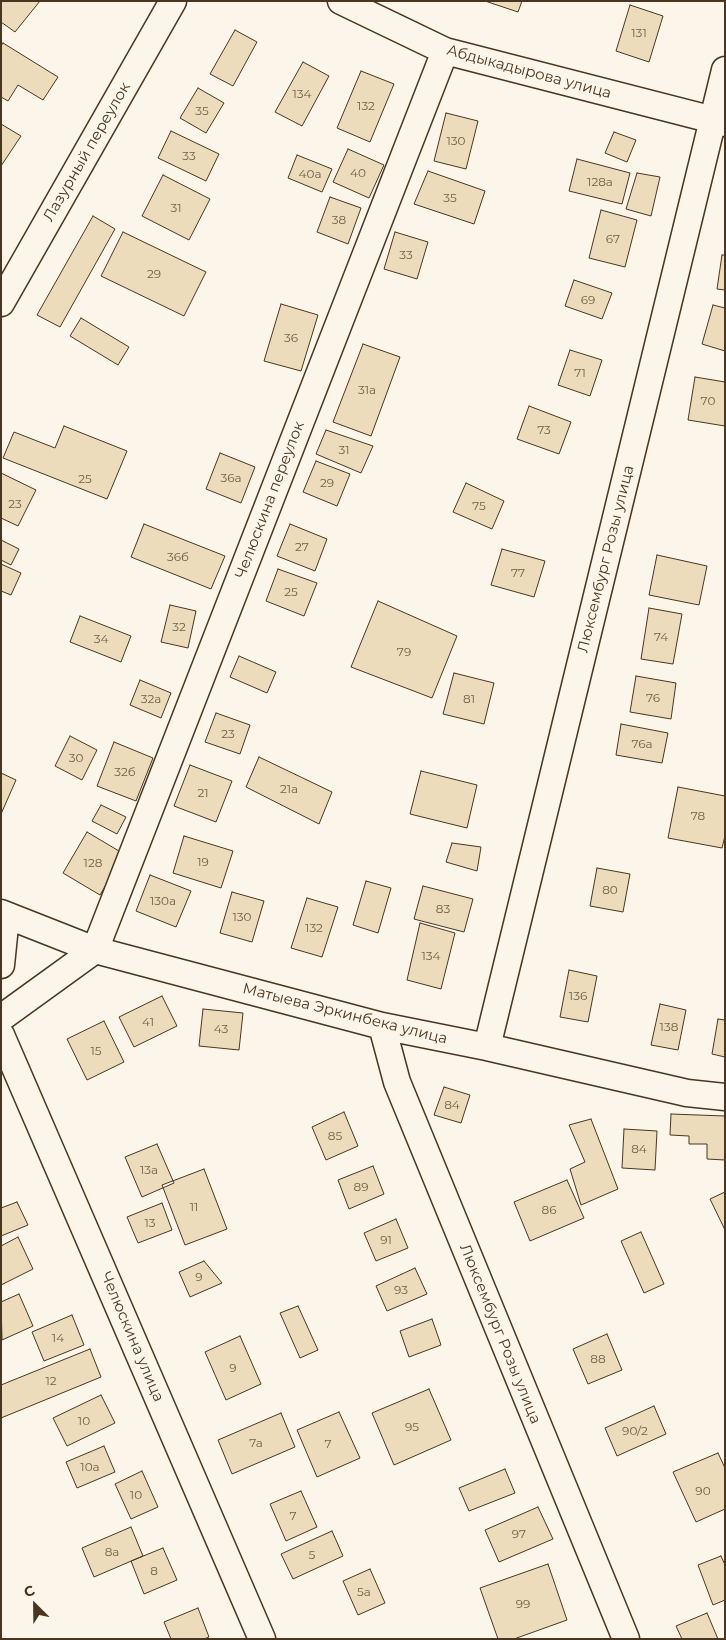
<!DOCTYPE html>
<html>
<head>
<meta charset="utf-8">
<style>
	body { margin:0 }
	#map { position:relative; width:726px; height:1640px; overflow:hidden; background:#fbf6e9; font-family:Montserrat,sans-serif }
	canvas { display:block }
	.frame { position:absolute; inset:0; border:2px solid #4a3520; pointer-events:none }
	.north { position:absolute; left:10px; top:1580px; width:50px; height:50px; -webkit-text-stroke:4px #fbf6e9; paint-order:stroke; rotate:337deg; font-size:14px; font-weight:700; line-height:20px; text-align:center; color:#4a3520 }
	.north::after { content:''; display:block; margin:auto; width:18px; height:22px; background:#4a3520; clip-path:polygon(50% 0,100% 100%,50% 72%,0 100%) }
</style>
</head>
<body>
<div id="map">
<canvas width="726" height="1640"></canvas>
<div class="frame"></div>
<div class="north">С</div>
</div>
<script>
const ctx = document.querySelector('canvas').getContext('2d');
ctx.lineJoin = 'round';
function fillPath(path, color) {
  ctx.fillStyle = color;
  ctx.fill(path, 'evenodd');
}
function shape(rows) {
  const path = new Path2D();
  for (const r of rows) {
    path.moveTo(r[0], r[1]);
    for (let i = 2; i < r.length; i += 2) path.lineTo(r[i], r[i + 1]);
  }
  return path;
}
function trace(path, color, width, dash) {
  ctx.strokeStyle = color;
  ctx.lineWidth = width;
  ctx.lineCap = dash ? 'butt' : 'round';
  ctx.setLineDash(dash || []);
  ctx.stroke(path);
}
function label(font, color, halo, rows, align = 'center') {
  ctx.font = font + ' Montserrat,sans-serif';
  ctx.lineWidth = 4;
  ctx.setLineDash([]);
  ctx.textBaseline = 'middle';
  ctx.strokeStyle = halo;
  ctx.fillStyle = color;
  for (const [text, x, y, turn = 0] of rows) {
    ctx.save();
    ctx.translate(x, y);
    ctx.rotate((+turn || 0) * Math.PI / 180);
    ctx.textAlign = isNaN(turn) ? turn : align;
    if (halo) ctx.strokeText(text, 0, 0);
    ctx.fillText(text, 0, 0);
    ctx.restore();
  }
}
const building = shape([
	[1,1,40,1,15,32,1,22,1,1],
	[485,1,522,1,518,12,485,1],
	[630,5,663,16,649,62,616,51,630,5],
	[235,30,257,42,233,86,210,74,235,30],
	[3,43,58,77,43,100,18,85,8,101,1,97,1,46,3,43],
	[303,62,329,76,302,126,275,112,303,62],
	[361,71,394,84,370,142,337,128,361,71],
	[198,88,224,103,206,133,180,118,198,88],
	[446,113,478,121,466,169,434,161,446,113],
	[1,124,21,136,1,166,1,124],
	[171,131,219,154,206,181,158,158,171,131],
	[614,132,636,140,627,162,605,153,614,132],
	[348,149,384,165,369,198,333,182,348,149],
	[297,155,332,169,322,192,288,178,297,155],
	[577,159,630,173,622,204,569,191,577,159],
	[428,171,485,191,474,224,414,204,428,171],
	[637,173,660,177,651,216,626,209,637,173],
	[163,175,210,199,189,240,142,216,163,175],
	[330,197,361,208,348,244,317,232,330,197],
	[601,210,637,220,625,267,589,258,601,210],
	[93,216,115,229,60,327,37,315,93,216],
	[123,232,206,272,184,316,101,276,123,232],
	[395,232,428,242,417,279,384,269,395,232],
	[722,255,725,255,725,290,717,289,722,255],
	[574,280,612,293,602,319,565,306,574,280],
	[281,304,318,315,301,371,264,361,281,304],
	[713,305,725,308,725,351,702,344,713,305],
	[81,318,129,347,118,365,70,336,81,318],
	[363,344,400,357,371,436,333,422,363,344],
	[570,350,602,360,590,396,558,385,570,350],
	[695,377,725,382,725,426,688,420,695,377],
	[529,406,571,422,559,454,517,439,529,406],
	[64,426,127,451,107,499,3,458,14,432,55,448,64,426],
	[326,430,373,446,361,473,316,454,326,430],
	[220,453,255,467,241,503,206,489,220,453],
	[316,461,350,474,337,506,303,492,316,461],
	[1,473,36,490,18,526,1,518,1,473],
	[466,483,504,501,492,529,453,512,466,483],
	[144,524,225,556,211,589,131,557,144,524],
	[290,524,327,539,315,571,277,556,290,524],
	[1,540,19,549,11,565,1,560,1,540],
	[502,549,545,561,534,597,491,585,502,549],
	[657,555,707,566,699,605,649,595,657,555],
	[1,564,21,573,11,595,1,591,1,564],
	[278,569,317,583,304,616,266,601,278,569],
	[378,601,457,636,432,698,351,667,378,601],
	[170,605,196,611,188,648,161,642,170,605],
	[649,608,682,614,673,664,641,659,649,608],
	[80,616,131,636,121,662,70,642,80,616],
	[239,656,276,672,267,693,230,677,239,656],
	[454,673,494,683,484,724,443,714,454,673],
	[636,676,676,683,671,719,630,712,636,676],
	[140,680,171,693,161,718,130,705,140,680],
	[216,713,250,725,240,754,205,742,216,713],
	[621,724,668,733,662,763,616,755,621,724],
	[70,736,97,750,82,780,55,766,70,736],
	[114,742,153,758,136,801,97,786,114,742],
	[259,757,332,792,319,824,246,787,259,757],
	[190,765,232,781,216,822,174,806,190,765],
	[421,771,477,785,467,828,410,814,421,771],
	[1,773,16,780,1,814,1,773],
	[678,787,725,796,725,836,722,848,668,838,678,787],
	[101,805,126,817,117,834,92,821,101,805],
	[87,832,124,854,100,895,63,873,87,832],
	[184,836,233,851,221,888,173,873,184,836],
	[452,843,481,847,477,871,446,862,452,843],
	[597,868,630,874,623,912,590,906,597,868],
	[150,875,191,891,176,927,136,911,150,875],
	[366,881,391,888,378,933,353,925,366,881],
	[423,886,473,899,464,932,414,919,423,886],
	[232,892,264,901,252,942,220,933,232,892],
	[307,898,338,907,322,957,291,948,307,898],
	[420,923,455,933,441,989,407,980,420,923],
	[569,970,597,976,588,1022,560,1017,569,970],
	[162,996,177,1026,134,1047,119,1017,162,996],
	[660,1004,686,1010,678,1050,651,1045,660,1004],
	[203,1009,243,1013,239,1050,199,1046,203,1009],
	[718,1019,725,1020,725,1057,712,1054,718,1019],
	[104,1021,124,1062,87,1080,67,1039,104,1021],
	[444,1087,470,1095,461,1123,434,1115,444,1087],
	[344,1112,358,1146,326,1160,312,1127,344,1112],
	[671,1114,725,1116,725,1160,707,1159,707,1144,689,1144,689,1136,670,1135,671,1114],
	[591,1119,618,1189,581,1205,570,1169,585,1162,569,1125,591,1119],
	[624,1129,657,1131,655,1170,622,1168,624,1129],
	[157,1144,174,1183,142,1197,125,1157,157,1144],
	[373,1166,384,1194,349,1209,338,1180,373,1166],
	[204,1169,227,1229,185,1245,162,1185,204,1169],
	[567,1180,584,1218,530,1241,514,1202,567,1180],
	[725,1192,725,1230,710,1199,725,1192],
	[17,1202,28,1225,1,1236,1,1208,17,1202],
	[162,1203,172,1230,138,1243,127,1217,162,1203],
	[396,1219,408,1248,376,1261,364,1233,396,1219],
	[641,1232,664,1284,644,1293,621,1241,641,1232],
	[18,1237,33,1269,1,1285,1,1246,18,1237],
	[204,1261,222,1283,190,1297,179,1272,204,1261],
	[415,1268,427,1294,387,1311,376,1286,415,1268],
	[19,1294,33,1326,2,1340,1,1302,19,1294],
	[298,1306,318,1350,300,1358,280,1313,298,1306],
	[72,1315,84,1345,44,1361,32,1332,72,1315],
	[432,1319,441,1345,409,1357,400,1331,432,1319],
	[607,1334,622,1370,588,1384,573,1349,607,1334],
	[240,1336,261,1384,226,1400,205,1352,240,1336],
	[90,1349,101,1377,1,1418,1,1385,90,1349],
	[429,1389,451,1440,394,1465,372,1413,429,1389],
	[101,1395,115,1423,67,1446,53,1418,101,1395],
	[654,1406,666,1434,617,1456,605,1428,654,1406],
	[339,1412,360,1458,317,1477,297,1430,339,1412],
	[281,1413,295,1447,232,1474,218,1440,281,1413],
	[104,1446,115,1472,77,1488,66,1462,104,1446],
	[718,1453,725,1468,725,1509,696,1522,673,1472,718,1453],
	[505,1469,515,1493,469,1511,459,1488,505,1469],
	[142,1471,158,1507,131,1519,115,1484,142,1471],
	[301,1491,317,1527,286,1541,270,1504,301,1491],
	[538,1507,553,1539,499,1562,485,1530,538,1507],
	[131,1527,143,1556,94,1577,82,1548,131,1527],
	[332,1531,343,1556,293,1579,281,1554,332,1531],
	[163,1548,177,1580,144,1594,131,1561,163,1548],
	[721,1556,725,1565,725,1600,713,1605,698,1565,721,1556],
	[548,1564,567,1620,514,1639,498,1639,480,1588,548,1564],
	[370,1569,385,1603,358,1615,343,1581,370,1569],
	[198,1608,209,1637,204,1639,171,1639,164,1622,198,1608],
	[707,1613,718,1639,682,1639,676,1626,707,1613]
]);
const minor = shape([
	[341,1,445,51,725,123],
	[1,303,173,1],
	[1,913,95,950,382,1026,487,1047,687,1093,725,1097],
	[1,965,6,916],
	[1,1018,95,950,445,51],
	[382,1026,397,1082,626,1639],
	[1,1035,262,1639],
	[487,1047,725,70]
]);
const numberNames = [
	["131",639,33],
	["134",302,94],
	["132",366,106],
	["35",202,111],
	["130",456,141],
	["33",189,156],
	["40",358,173],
	["40a",310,174],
	["128a",600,182],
	["35",450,198],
	["31",176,208],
	["38",339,220],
	["67",613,239],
	["33",406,255],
	["29",154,274],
	["69",588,300],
	["36",291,338],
	["71",580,373],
	["31a",367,390],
	["70",708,401],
	["73",544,430],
	["31",344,450],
	["36а",231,478],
	["25",85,479],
	["29",327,483],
	["23",15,504],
	["75",479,506],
	["27",302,547],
	["36б",178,557],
	["77",518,573],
	["25",291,592],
	["32",179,627],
	["74",661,637],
	["34",101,639],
	["79",404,652],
	["76",653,698],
	["32а",151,699],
	["81",469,699],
	["23",228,734],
	["76a",642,744],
	["30",76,758],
	["32б",125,772],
	["21a",289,789],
	["21",203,793],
	["78",698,816],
	["19",203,862],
	["128",93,863],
	["80",610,890],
	["130a",163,901],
	["83",443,909],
	["130",242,917],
	["132",314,928],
	["134",431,956],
	["136",578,996],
	["41",148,1022],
	["138",669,1027],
	["43",221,1029],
	["15",96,1051],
	["84",452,1105],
	["85",335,1136],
	["84",639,1149],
	["13a",149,1170],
	["89",361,1187],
	["11",194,1207],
	["86",549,1210],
	["13",150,1223],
	["91",386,1240],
	["9",199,1277],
	["93",401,1290],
	["14",58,1338],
	["88",598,1359],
	["9",233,1368],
	["12",51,1381],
	["10",84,1421],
	["95",412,1427],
	["90/2",635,1431],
	["7a",256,1443],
	["7",328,1444],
	["10a",90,1467],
	["90",703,1491],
	["10",136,1495],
	["7",293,1516],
	["97",519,1534],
	["8a",112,1552],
	["5",312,1555],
	["8",154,1571],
	["5a",364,1592],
	["99",523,1604]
];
const streetNames = [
	["Абдыкадырова улица",529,72,15],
	["Лазурный переулок",87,152,-60],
	["Челюскина переулок",270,500,-69],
	["Люксембург Розы улица",606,559,-76],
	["Матыева Эркинбека улица",345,1014,14],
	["Люксембург Розы улица",500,1334,68],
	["Челюскина улица",132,1337,67]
];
fillPath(building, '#ecdcbc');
trace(building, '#4a3520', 1);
trace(minor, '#4a3520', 29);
trace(minor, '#fbf6e9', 26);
label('12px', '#725f47', null, numberNames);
label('15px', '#4a3520', '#fbf6e9', streetNames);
</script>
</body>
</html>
